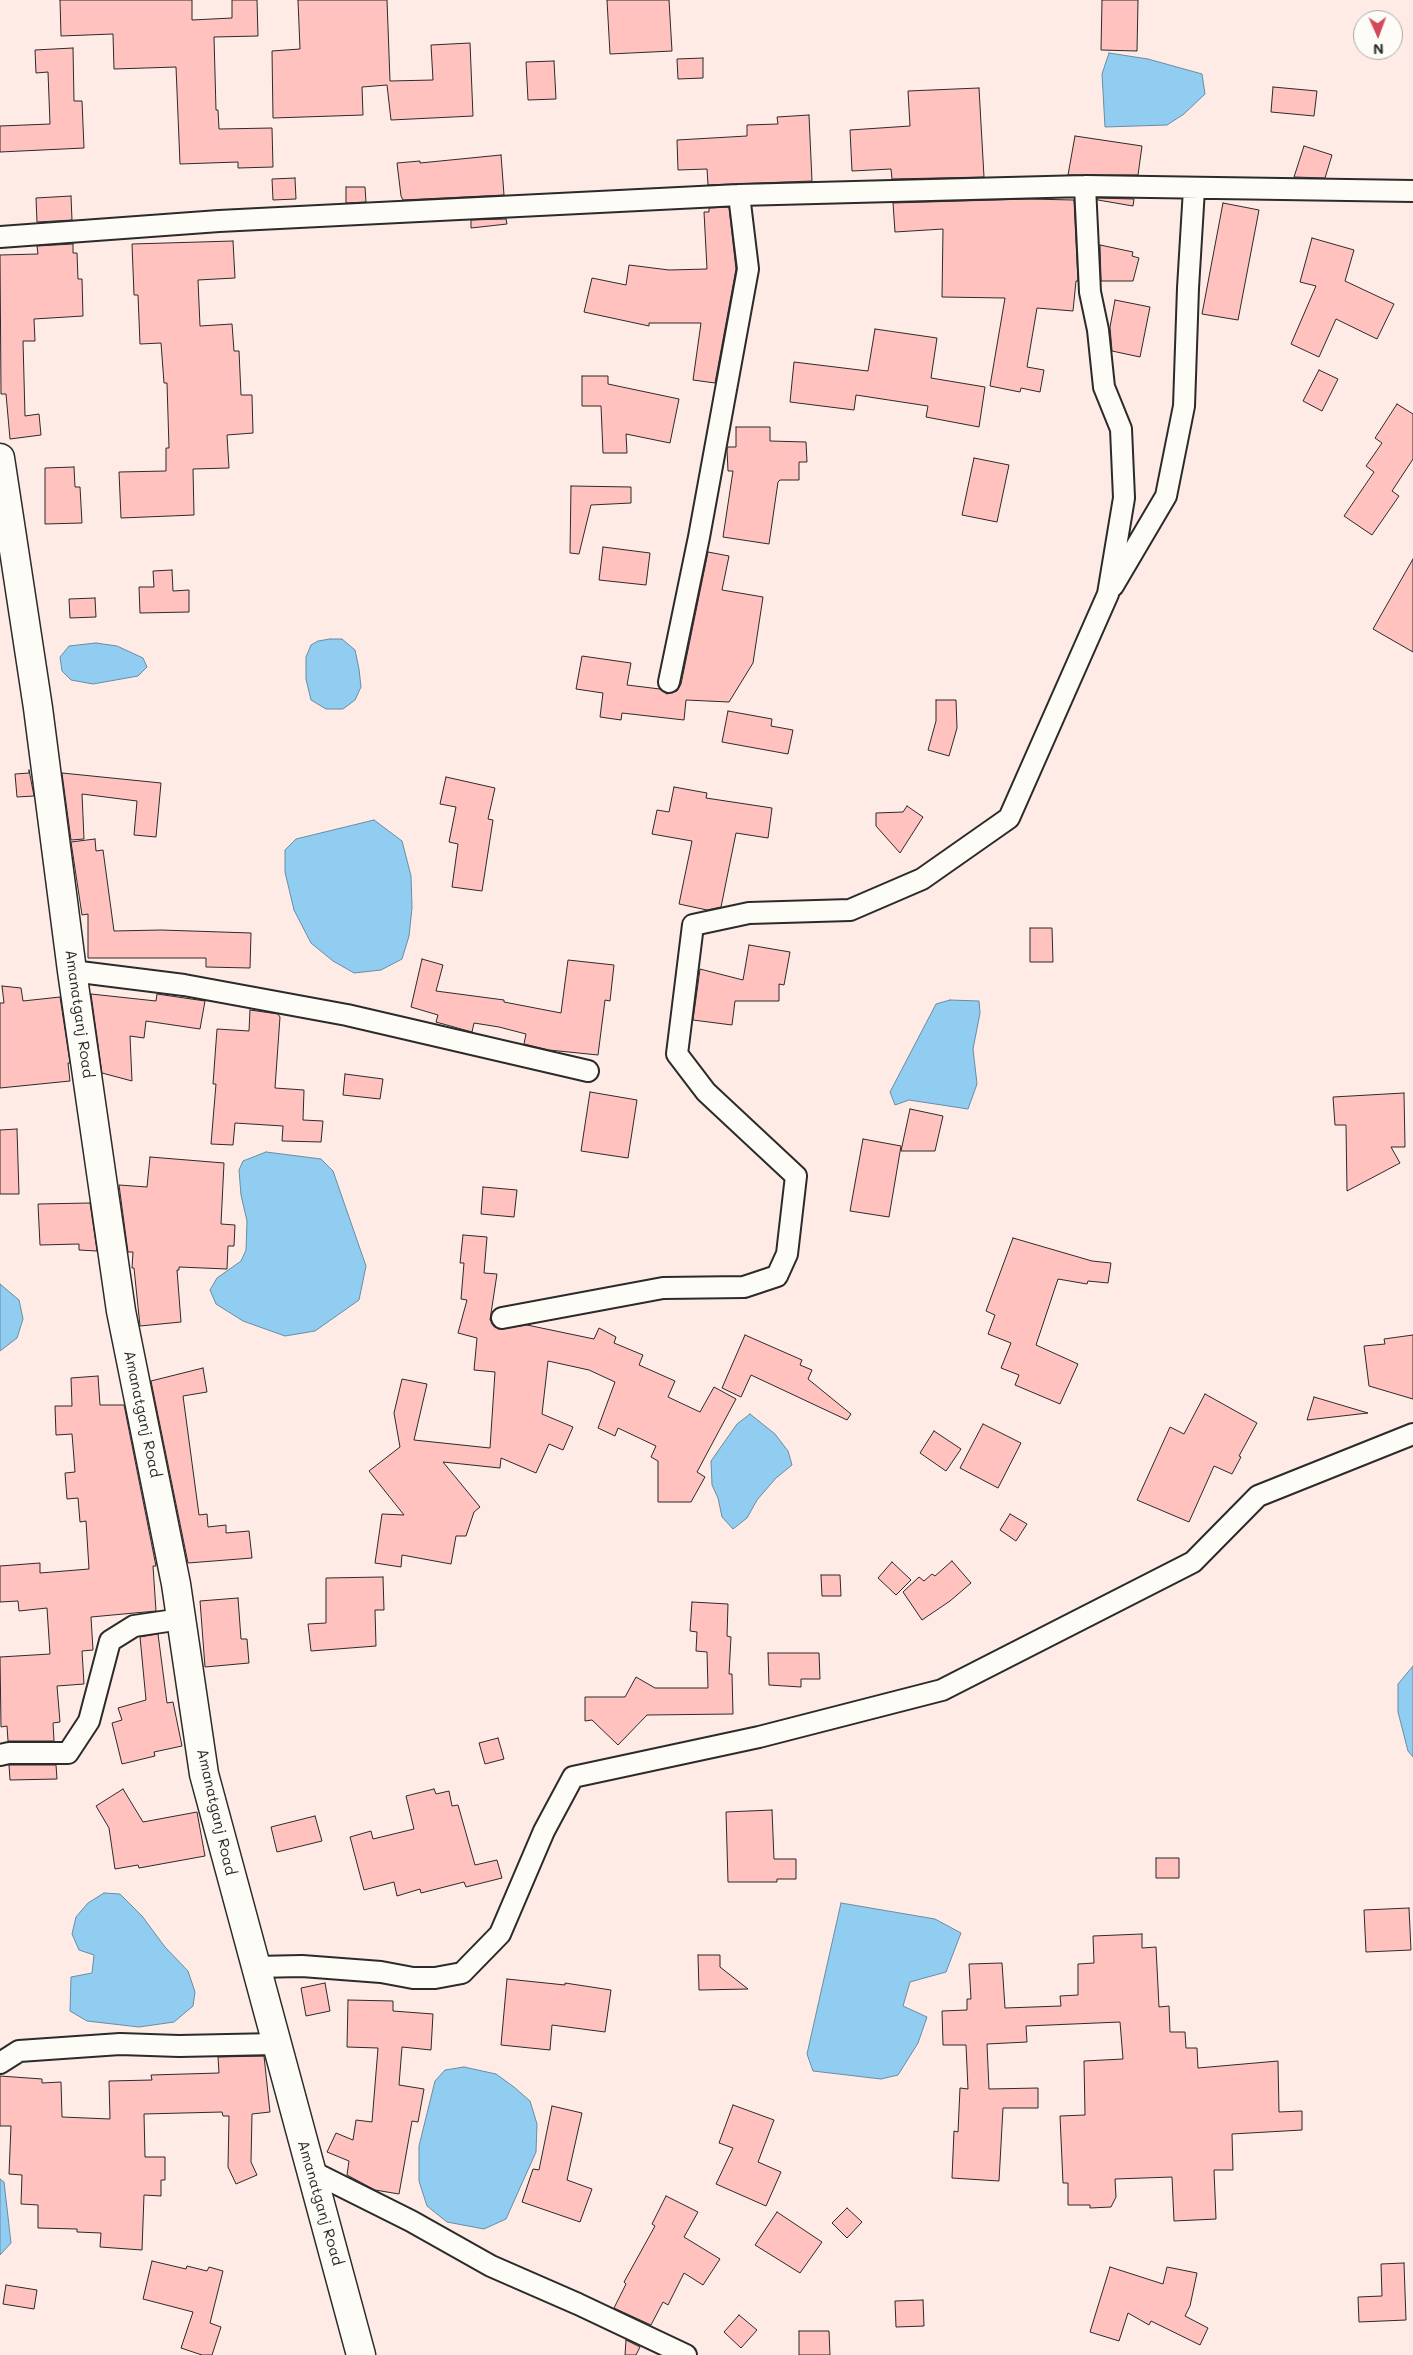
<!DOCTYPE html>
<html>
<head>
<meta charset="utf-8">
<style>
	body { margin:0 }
	#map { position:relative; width:1413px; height:2355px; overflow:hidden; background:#feebe6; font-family:Mali,sans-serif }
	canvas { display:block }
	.north { position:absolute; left:1353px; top:10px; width:50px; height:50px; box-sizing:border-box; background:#fdfcf7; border:1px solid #a9a8a5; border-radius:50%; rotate:178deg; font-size:14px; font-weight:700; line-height:20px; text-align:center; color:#2b2b2b }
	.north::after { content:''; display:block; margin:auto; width:18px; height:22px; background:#d1495b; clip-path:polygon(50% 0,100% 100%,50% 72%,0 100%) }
</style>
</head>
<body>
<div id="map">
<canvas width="1413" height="2355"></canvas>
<div class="north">N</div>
</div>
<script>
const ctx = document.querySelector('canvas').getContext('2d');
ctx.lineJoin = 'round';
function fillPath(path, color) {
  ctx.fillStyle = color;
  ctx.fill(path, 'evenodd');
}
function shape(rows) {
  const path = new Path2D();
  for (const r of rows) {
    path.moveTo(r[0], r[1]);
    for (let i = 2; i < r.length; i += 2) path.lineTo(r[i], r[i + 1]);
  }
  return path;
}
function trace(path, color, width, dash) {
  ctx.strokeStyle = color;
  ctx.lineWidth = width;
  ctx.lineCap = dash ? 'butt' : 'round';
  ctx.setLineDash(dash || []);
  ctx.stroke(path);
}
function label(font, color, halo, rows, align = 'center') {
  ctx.font = font + ' Mali,sans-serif';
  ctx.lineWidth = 4;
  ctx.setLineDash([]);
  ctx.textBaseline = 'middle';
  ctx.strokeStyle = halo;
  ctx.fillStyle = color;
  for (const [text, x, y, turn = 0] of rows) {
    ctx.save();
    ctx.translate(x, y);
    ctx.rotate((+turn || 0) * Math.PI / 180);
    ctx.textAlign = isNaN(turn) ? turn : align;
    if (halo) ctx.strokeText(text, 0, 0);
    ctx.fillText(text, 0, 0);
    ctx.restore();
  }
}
const water = shape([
	[1109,53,1148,59,1202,74,1205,94,1184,114,1167,125,1105,127,1102,74,1109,53],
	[330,639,342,639,355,650,359,669,361,687,355,700,343,709,326,709,311,700,306,679,306,657,311,645,318,641,330,639],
	[96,643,117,646,143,658,147,667,138,676,93,684,71,680,62,671,60,657,69,646,96,643],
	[374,820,402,841,411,876,412,908,409,936,402,959,381,970,354,973,333,961,311,943,294,910,285,872,285,850,296,839,374,820],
	[950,1000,979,1001,980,1013,973,1049,977,1084,968,1109,909,1100,895,1105,890,1092,936,1004,950,1000],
	[266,1152,321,1159,333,1171,366,1266,359,1300,315,1331,285,1336,243,1321,216,1304,210,1290,217,1278,241,1261,246,1250,247,1221,241,1195,239,1170,243,1161,266,1152],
	[0,1284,19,1300,23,1319,17,1338,0,1351,0,1284],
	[750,1414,775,1434,788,1451,792,1465,776,1478,757,1500,747,1518,733,1529,722,1517,718,1498,712,1485,711,1461,737,1424,750,1414],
	[1413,1666,1413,1757,1408,1751,1398,1712,1398,1684,1413,1666],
	[104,1893,120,1894,142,1916,165,1947,188,1971,195,1992,193,2006,174,2022,139,2027,87,2021,70,2011,71,1977,92,1973,94,1955,79,1950,72,1934,76,1917,88,1903,104,1893],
	[841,1903,935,1919,961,1933,946,1972,910,1982,903,2006,927,2017,918,2043,898,2075,881,2079,813,2071,807,2054,841,1903],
	[464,2067,496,2074,514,2087,530,2101,537,2124,536,2152,506,2219,484,2229,447,2222,427,2206,419,2181,419,2146,435,2081,445,2070,464,2067],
	[0,2179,4,2182,11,2243,0,2255,0,2179]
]);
const building = shape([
	[60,0,192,0,192,20,232,18,232,0,257,0,258,36,214,37,216,110,218,110,219,129,272,128,273,167,238,168,238,162,180,164,176,67,114,69,113,34,61,36,60,0],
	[298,0,387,0,390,81,433,80,431,45,470,43,473,116,391,120,387,85,362,87,363,115,273,118,272,51,300,49,298,0],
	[607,0,669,0,672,51,610,54,607,0],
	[1102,0,1138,0,1137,51,1101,50,1102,0],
	[73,48,74,101,82,101,84,148,0,152,0,126,50,124,48,72,36,73,35,50,73,48],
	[703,58,703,78,678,79,677,59,703,58],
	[554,61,556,99,528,100,526,62,554,61],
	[1273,87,1317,91,1314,116,1271,112,1273,87],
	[979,88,984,177,892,179,891,169,852,171,850,130,910,126,908,91,979,88],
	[809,115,812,181,708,185,707,169,678,170,677,140,747,136,747,125,778,124,777,117,809,115],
	[1075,136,1142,146,1138,175,1068,175,1075,136],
	[1304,146,1332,155,1325,178,1294,177,1304,146],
	[501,155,504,195,403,200,401,196,397,163,420,161,420,163,501,155],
	[295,178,296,199,273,200,272,179,295,178],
	[346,187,365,187,366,202,346,203,346,187],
	[71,196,72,220,37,222,36,198,71,196],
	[1097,198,1134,199,1133,206,1098,200,1097,198],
	[1028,199,1074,200,1078,281,1076,281,1073,311,1037,308,1027,367,1044,370,1040,392,1021,388,1020,392,990,386,1005,298,942,297,943,229,895,232,893,203,1028,199],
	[1223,203,1259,210,1238,320,1202,314,1223,203],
	[729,207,736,269,715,383,693,380,701,323,649,323,649,326,584,312,592,278,626,285,629,265,669,270,707,269,704,212,709,212,709,208,729,207],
	[506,219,507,224,471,228,471,220,506,219],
	[1312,238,1354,250,1345,281,1394,304,1377,339,1336,319,1319,357,1291,344,1316,286,1300,282,1312,238],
	[233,241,235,278,198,280,200,326,232,324,234,351,239,351,241,395,252,395,253,433,227,435,229,468,193,469,194,515,121,518,119,472,166,471,166,448,169,448,167,383,164,383,161,343,140,344,138,295,134,295,132,244,233,241],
	[73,244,73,253,77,253,78,279,82,279,83,316,34,319,35,341,23,341,25,416,39,414,41,435,10,439,6,394,1,394,0,255,38,254,37,246,73,244],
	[1100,245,1133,252,1132,256,1139,258,1133,281,1101,281,1100,245],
	[1115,300,1150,307,1140,357,1112,351,1110,327,1115,300],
	[875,329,937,338,931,378,985,387,979,427,926,417,928,406,856,395,854,410,790,402,794,362,868,371,875,329],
	[1319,370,1338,379,1322,411,1303,401,1319,370],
	[582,376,608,376,608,384,679,399,670,443,626,434,627,453,603,453,601,406,582,406,582,376],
	[1397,404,1413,414,1413,459,1392,491,1399,496,1372,535,1344,516,1374,472,1366,466,1382,443,1375,438,1397,404],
	[736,427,770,427,770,441,806,442,807,462,799,462,799,480,780,480,778,482,769,544,723,537,733,471,728,471,727,449,728,447,736,447,736,427],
	[974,458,1009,465,997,522,962,515,974,458],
	[74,467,75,487,80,487,82,523,45,524,45,468,74,467],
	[571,486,631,487,631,503,591,505,579,554,570,553,571,486],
	[603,547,650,553,646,585,599,580,603,547],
	[708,552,729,556,722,590,763,597,753,663,729,702,686,700,684,720,622,713,621,720,600,717,603,693,576,689,582,656,631,663,627,685,660,689,667,694,677,691,681,684,708,552],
	[1413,559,1413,652,1373,629,1413,559],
	[172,570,173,591,189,590,189,612,140,613,139,587,154,587,153,571,172,570],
	[95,598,96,617,70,618,69,599,95,598],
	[936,700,956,700,957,728,949,756,928,750,936,721,936,700],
	[728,711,772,719,771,726,793,730,788,754,722,742,728,711],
	[29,770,34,796,17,797,15,774,29,773,29,770],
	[62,773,161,783,156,837,134,835,137,801,82,794,84,839,71,840,62,773],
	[446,777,495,788,488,819,493,820,482,891,452,887,458,844,449,842,456,807,440,804,446,777],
	[674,787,707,793,706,798,772,808,768,838,736,833,721,907,707,910,679,904,692,841,652,834,657,810,669,812,674,787],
	[907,806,923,817,900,853,876,826,876,813,903,812,907,806],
	[95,839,96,851,103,850,114,931,161,930,251,933,250,968,206,967,206,958,88,958,88,914,82,915,71,842,95,839],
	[1030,928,1052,928,1053,962,1030,962,1030,928],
	[749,945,790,952,784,985,779,984,779,1001,735,1001,732,1025,693,1020,700,969,743,980,749,945],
	[422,959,443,965,436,991,504,1000,504,1002,561,1013,568,960,614,965,610,1001,605,1000,598,1055,549,1050,524,1044,526,1034,499,1027,474,1023,472,1032,436,1022,438,1015,411,1007,422,959],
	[2,986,21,988,23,1001,60,997,70,1063,68,1063,70,1081,0,1088,0,1003,4,1003,2,986],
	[91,994,156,1001,157,994,205,1001,200,1029,146,1021,144,1038,130,1036,132,1081,102,1073,91,994],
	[250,1010,278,1014,280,1017,275,1088,304,1090,303,1120,323,1121,321,1142,282,1141,283,1126,235,1123,233,1145,211,1144,216,1084,213,1084,217,1029,249,1031,250,1010],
	[345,1074,383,1079,380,1099,343,1095,345,1074],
	[590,1092,637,1100,628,1158,581,1151,590,1092],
	[1404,1093,1405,1147,1391,1147,1400,1163,1347,1191,1346,1125,1335,1125,1333,1097,1404,1093],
	[910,1109,943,1116,935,1151,901,1151,910,1109],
	[17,1129,19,1194,0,1194,0,1130,17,1129],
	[863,1139,901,1146,889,1217,850,1211,863,1139],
	[150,1157,224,1163,221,1224,235,1225,234,1246,228,1246,227,1269,179,1267,179,1270,177,1270,181,1322,140,1326,134,1268,132,1268,133,1252,128,1252,119,1185,147,1187,150,1157],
	[483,1187,517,1190,514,1217,481,1214,483,1187],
	[90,1203,97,1251,79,1250,79,1244,40,1245,38,1204,90,1203],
	[463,1235,487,1237,484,1273,497,1274,490,1320,498,1329,527,1325,594,1339,599,1328,616,1337,614,1343,643,1355,639,1365,675,1381,668,1397,700,1412,714,1387,736,1399,697,1472,705,1477,691,1502,658,1502,658,1461,651,1457,656,1446,618,1428,615,1436,598,1428,615,1382,589,1370,548,1361,542,1414,573,1427,563,1450,549,1444,536,1473,501,1458,500,1468,443,1462,480,1507,474,1512,466,1536,456,1536,451,1564,402,1555,401,1567,375,1563,382,1514,404,1515,369,1471,400,1447,394,1413,402,1379,427,1384,414,1440,490,1448,495,1372,474,1370,477,1338,458,1333,467,1300,461,1299,464,1263,460,1263,463,1235],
	[1013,1238,1092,1261,1111,1263,1108,1283,1088,1281,1087,1284,1058,1279,1036,1345,1078,1364,1060,1404,1015,1385,1019,1375,1001,1368,1011,1343,988,1334,995,1315,986,1311,1013,1238],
	[745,1335,802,1360,800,1365,812,1370,808,1379,851,1414,847,1420,751,1375,741,1397,722,1388,745,1335],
	[1413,1335,1413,1399,1369,1386,1364,1346,1385,1344,1384,1339,1413,1335],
	[203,1368,207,1392,183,1396,199,1515,207,1514,208,1527,226,1525,226,1533,249,1531,252,1558,188,1563,151,1381,203,1368],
	[98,1376,100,1405,124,1405,156,1566,153,1566,156,1611,91,1617,93,1650,82,1651,84,1684,57,1686,60,1722,53,1723,54,1741,8,1741,7,1726,1,1727,0,1657,50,1654,47,1608,19,1611,18,1601,0,1602,0,1566,40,1563,40,1573,89,1569,86,1521,80,1522,78,1498,67,1499,65,1473,75,1472,72,1434,56,1435,55,1406,72,1406,71,1378,98,1376],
	[1205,1394,1257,1423,1239,1456,1241,1457,1232,1474,1214,1466,1189,1522,1137,1500,1170,1427,1184,1434,1205,1394],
	[1314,1397,1368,1413,1307,1420,1314,1397],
	[983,1424,1021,1443,998,1488,960,1468,983,1424],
	[934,1431,961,1449,946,1471,920,1453,934,1431],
	[1010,1514,1027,1524,1016,1541,1000,1530,1010,1514],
	[952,1561,971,1583,950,1601,922,1620,903,1592,919,1577,924,1581,932,1574,935,1576,952,1561],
	[892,1562,911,1580,896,1595,878,1578,892,1562],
	[821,1575,840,1575,841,1596,822,1596,821,1575],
	[383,1577,384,1610,375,1610,376,1646,311,1651,308,1624,326,1623,326,1578,383,1577],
	[238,1598,241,1639,247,1639,249,1663,205,1667,200,1601,238,1598],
	[692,1602,728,1604,727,1636,731,1637,729,1674,732,1674,733,1714,647,1715,618,1745,592,1720,585,1721,585,1697,625,1697,636,1677,655,1688,708,1688,707,1652,696,1651,697,1632,690,1631,692,1602],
	[158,1634,167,1703,173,1702,182,1746,154,1752,155,1756,122,1764,112,1723,122,1720,118,1708,146,1700,140,1637,158,1634],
	[768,1653,819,1653,820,1679,801,1679,801,1687,769,1685,768,1653],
	[498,1738,504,1759,485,1764,479,1743,498,1738],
	[9,1765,56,1765,57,1779,10,1780,9,1765],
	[123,1789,143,1822,197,1812,205,1856,139,1868,138,1865,115,1869,109,1828,96,1806,123,1789],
	[434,1789,436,1794,449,1791,452,1806,458,1805,475,1865,497,1860,502,1878,466,1887,464,1882,421,1893,420,1889,397,1896,394,1882,364,1890,350,1837,371,1831,373,1839,414,1829,406,1796,434,1789],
	[772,1810,774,1859,796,1859,796,1879,777,1879,777,1882,728,1882,726,1812,772,1810],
	[315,1816,322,1841,277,1852,271,1827,315,1816],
	[1156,1858,1179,1858,1179,1878,1156,1878,1156,1858],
	[1409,1908,1411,1950,1366,1952,1364,1910,1409,1908],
	[1142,1934,1142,1948,1156,1947,1159,2007,1169,2006,1170,2032,1185,2032,1186,2048,1197,2048,1198,2068,1278,2061,1279,2112,1302,2111,1302,2130,1232,2134,1233,2170,1214,2170,1216,2219,1174,2221,1172,2177,1115,2179,1116,2197,1111,2207,1090,2208,1090,2205,1068,2205,1068,2183,1063,2183,1060,2116,1085,2115,1084,2061,1123,2059,1120,2022,1026,2026,1027,2042,987,2044,989,2089,1038,2088,1038,2108,1003,2108,999,2181,952,2178,954,2131,958,2132,960,2088,968,2089,966,2045,943,2045,942,2011,967,2010,967,1999,971,1999,969,1964,1002,1963,1005,2008,1061,2006,1060,1996,1078,1995,1078,1964,1094,1963,1093,1936,1142,1934],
	[698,1955,720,1955,720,1967,748,1989,699,1990,698,1955],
	[507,1979,565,1985,565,1983,611,1990,605,2032,552,2025,550,2050,501,2045,507,1979],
	[325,1983,330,2011,306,2016,301,1988,325,1983],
	[348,2000,393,2001,393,2011,433,2014,431,2050,402,2047,399,2085,424,2089,418,2122,412,2121,399,2194,375,2190,347,2175,349,2161,327,2152,336,2133,353,2140,356,2120,372,2122,378,2048,347,2047,348,2000],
	[264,2056,270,2112,252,2114,251,2162,257,2175,236,2184,228,2167,229,2116,223,2116,222,2112,144,2114,145,2157,165,2157,165,2180,161,2180,161,2196,144,2195,142,2250,100,2247,101,2233,77,2232,77,2229,38,2228,38,2205,21,2204,22,2175,9,2174,11,2126,0,2126,0,2076,42,2079,42,2083,61,2082,62,2117,110,2119,109,2081,152,2080,151,2075,219,2073,218,2057,264,2056],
	[733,2105,774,2120,758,2162,781,2172,766,2206,716,2184,733,2148,719,2143,733,2105],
	[552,2106,582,2113,567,2180,592,2189,580,2222,522,2202,533,2169,539,2170,552,2106],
	[666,2196,698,2212,684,2237,720,2259,703,2285,684,2273,668,2305,663,2302,651,2325,614,2308,626,2284,624,2282,655,2226,652,2224,666,2196],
	[847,2208,862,2222,847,2238,832,2223,847,2208],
	[777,2212,822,2242,800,2273,755,2245,777,2212],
	[152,2261,186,2269,187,2266,207,2271,209,2267,223,2271,210,2323,221,2327,212,2355,202,2355,181,2348,193,2312,143,2299,152,2261],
	[1404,2263,1406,2320,1359,2322,1358,2297,1382,2296,1381,2264,1404,2263],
	[1110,2267,1163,2284,1167,2267,1197,2273,1190,2306,1185,2316,1208,2328,1200,2345,1151,2321,1149,2325,1128,2313,1119,2341,1090,2332,1110,2267],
	[6,2285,37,2290,34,2309,3,2304,6,2285],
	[923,2300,924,2326,896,2327,895,2301,923,2300],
	[739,2315,757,2330,741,2348,724,2332,739,2315],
	[799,2331,829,2331,830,2355,799,2355,799,2331],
	[626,2340,640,2347,636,2355,625,2355,626,2340]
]);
const minor = shape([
	[0,237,219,221,739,195,1085,186,1413,191],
	[1113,586,1166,496,1184,406,1188,288,1194,189],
	[669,682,699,537,748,269,739,195],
	[72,971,184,985,347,1015,588,1071],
	[502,1318,663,1288,744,1287,777,1276,787,1254,796,1176,706,1092,677,1054,693,925,749,913,850,910,922,879,1009,818,1108,594,1124,498,1121,429,1104,387,1098,330,1090,292,1085,186],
	[0,1755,9,1753,68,1753,89,1721,110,1641,134,1626,181,1619],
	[255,1967,302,1966,381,1972,413,1978,435,1978,462,1973,500,1934,544,1831,573,1777,759,1737,942,1690,1193,1562,1258,1496,1413,1434],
	[0,2063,19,2051,120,2044,179,2046,276,2044],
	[311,2171,411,2221,491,2266,578,2304,686,2355]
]);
const secondary = shape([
	[0,458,38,708,72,971,121,1311,176,1584,204,1774,361,2355]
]);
const streetNames = [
	["Amanatganj Road",79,1014,82],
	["Amanatganj Road",142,1414,78],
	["Amanatganj Road",216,1812,77],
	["Amanatganj Road",320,2203,74]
];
fillPath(water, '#91cdf1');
trace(water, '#688ca2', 1);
fillPath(building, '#ffc2bf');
trace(building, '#2b2b2b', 1);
trace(minor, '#2b2b2b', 24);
trace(secondary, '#2b2b2b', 31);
trace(minor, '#fdfcf7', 20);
trace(secondary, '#fdfcf7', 28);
label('15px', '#2b2b2b', '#fdfcf7', streetNames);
</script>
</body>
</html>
